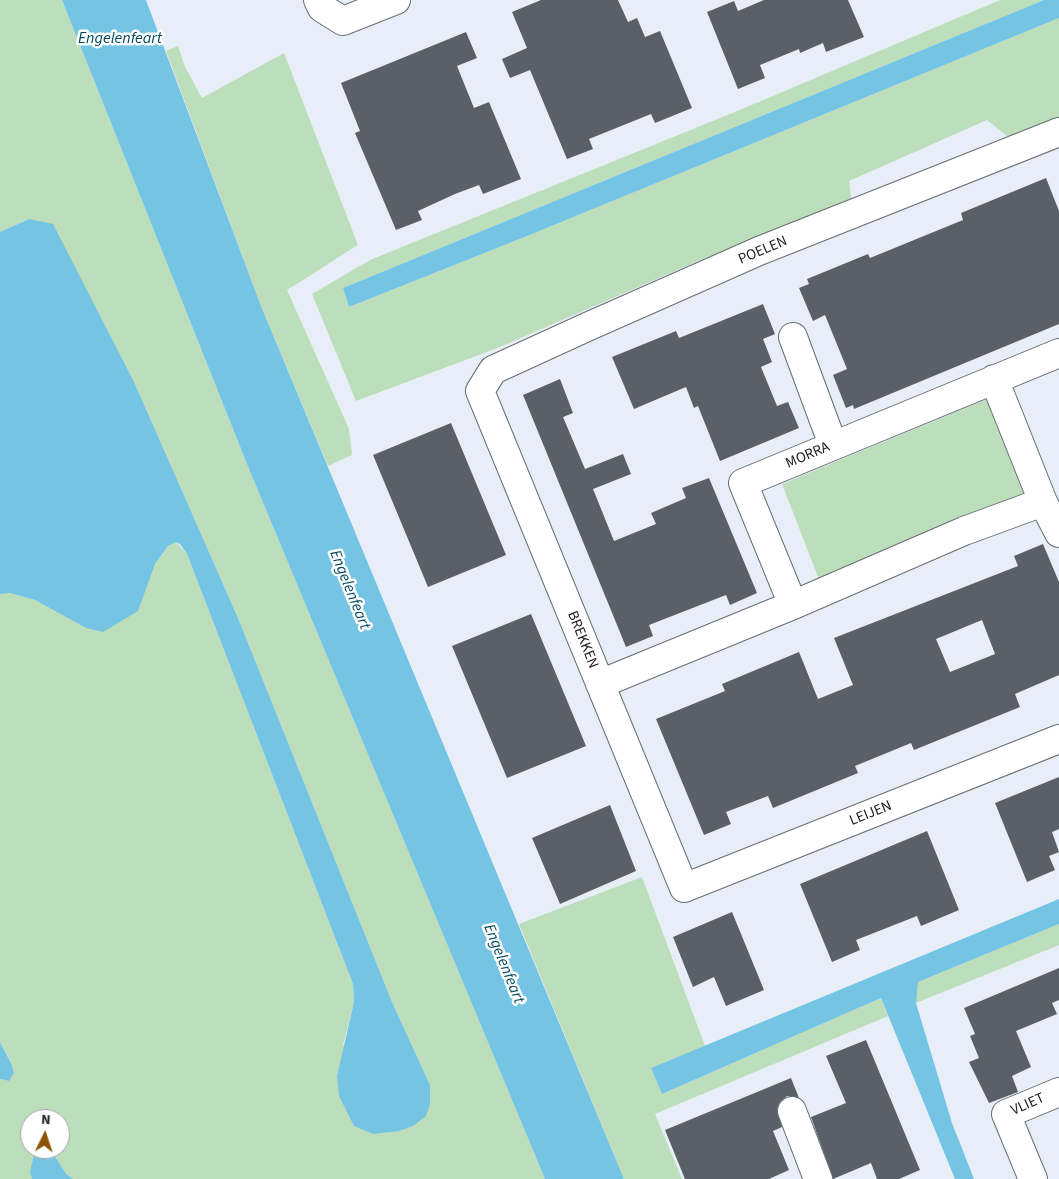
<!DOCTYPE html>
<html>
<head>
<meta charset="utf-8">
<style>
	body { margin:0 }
	#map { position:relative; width:1059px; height:1179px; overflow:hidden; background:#e8eef7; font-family:"Source Sans 3",sans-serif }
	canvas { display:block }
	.north { position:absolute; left:20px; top:1109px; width:50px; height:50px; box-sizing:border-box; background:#fff; border:1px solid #a6a7a8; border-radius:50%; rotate:4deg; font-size:14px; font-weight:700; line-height:20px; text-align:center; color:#202225 }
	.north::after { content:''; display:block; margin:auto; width:18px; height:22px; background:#8b5505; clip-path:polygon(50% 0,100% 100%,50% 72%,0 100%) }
</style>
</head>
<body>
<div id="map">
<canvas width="1059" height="1179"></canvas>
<div class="north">N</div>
</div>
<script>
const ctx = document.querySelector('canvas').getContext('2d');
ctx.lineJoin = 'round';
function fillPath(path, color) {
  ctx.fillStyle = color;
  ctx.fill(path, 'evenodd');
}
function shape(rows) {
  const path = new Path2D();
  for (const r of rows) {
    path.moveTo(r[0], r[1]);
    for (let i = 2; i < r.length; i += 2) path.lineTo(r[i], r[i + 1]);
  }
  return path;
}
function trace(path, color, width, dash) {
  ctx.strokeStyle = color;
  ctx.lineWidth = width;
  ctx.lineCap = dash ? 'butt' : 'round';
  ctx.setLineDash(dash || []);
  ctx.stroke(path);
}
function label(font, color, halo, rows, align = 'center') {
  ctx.font = font + ' "Source Sans 3",sans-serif';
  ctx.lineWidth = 5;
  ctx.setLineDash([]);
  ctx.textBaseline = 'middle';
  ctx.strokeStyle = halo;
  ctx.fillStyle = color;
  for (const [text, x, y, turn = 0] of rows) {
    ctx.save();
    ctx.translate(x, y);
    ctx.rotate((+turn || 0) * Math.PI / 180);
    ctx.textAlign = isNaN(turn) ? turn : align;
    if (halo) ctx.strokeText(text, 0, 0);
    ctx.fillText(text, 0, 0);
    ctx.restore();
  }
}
const green = shape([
	[0,0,62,0,249,469,545,1179,0,1179,0,1079,9,1081,11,1062,0,1042,0,594,10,593,35,600,86,628,155,564,168,546,176,542,187,554,353,984,354,1002,343,1045,430,1104,430,1085,392,1002,238,618,135,384,29,219,0,232],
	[30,1119,60,1119,60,1149,30,1149],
	[1000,0,1044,0,343,288,349,307,532,234,1059,18,1059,119,1008,137,987,120,849,181,852,204,698,261,500,347,356,401,312,294,370,260,735,112],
	[178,46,185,67,202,98,284,53,358,245,287,290,349,429,352,455,328,466,261,306,166,51],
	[992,397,1030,498,820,582,782,484],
	[642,877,705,1046,651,1068,662,1094,881,998,888,1016,655,1114,682,1179,624,1179,519,924],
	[1059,924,1059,945,916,1003,912,993,918,982]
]);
const water = shape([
	[62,0,146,0,261,306,624,1179,545,1179,249,469],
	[1044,0,1059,0,1059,18,532,234,349,307,343,288],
	[29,219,53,224,135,384,238,618,392,1002,430,1085,430,1104,426,1116,413,1126,399,1131,373,1134,354,1126,339,1096,337,1076,354,1002,353,984,187,554,180,544,176,542,168,546,155,564,138,611,103,632,86,628,35,600,10,593,0,594,0,232],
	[1059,899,1059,924,918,982,916,1003,952,1123,974,1179,955,1179,881,998,662,1094,651,1068],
	[0,1042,11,1063,14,1073,9,1081,0,1079],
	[47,1152,54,1155,66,1174,73,1179,32,1179,30,1172,34,1155]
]);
const building = shape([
	[541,0,618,0,628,22,637,18,645,37,660,31,692,108,655,123,651,114,589,139,593,149,567,159,530,70,510,78,502,59,527,48,512,12],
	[764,0,848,0,864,37,826,52,823,43,800,53,799,49,760,65,765,78,738,89,707,12,734,1,738,11],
	[466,32,477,58,457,66,474,108,489,102,521,179,483,194,479,185,455,194,418,211,422,220,396,230,355,133,360,131,341,83],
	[1046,178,1059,211,1059,324,854,409,853,405,846,408,833,375,847,369,825,315,813,321,799,288,809,284,807,279,868,254,870,258,963,220,961,213],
	[763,304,775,334,763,339,772,362,761,367,777,406,788,402,799,428,720,461,698,406,694,408,686,387,634,409,612,357,676,331,679,338],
	[560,379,573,413,563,417,585,469,623,454,631,474,593,489,614,541,656,524,651,513,686,498,682,488,709,478,757,593,730,605,726,595,649,625,653,636,626,647,523,395],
	[451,423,506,555,428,587,373,455],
	[1043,544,1059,582,1059,675,1015,694,1020,707,914,750,911,743,855,766,858,773,773,808,768,796,726,812,731,824,704,835,656,719,725,691,722,684,799,652,818,699,853,685,834,638,1018,566,1014,556],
	[982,620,995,654,950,672,936,639],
	[531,614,586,746,507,778,452,646],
	[1059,777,1059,829,1052,832,1059,852,1049,856,1055,870,1027,882,995,803],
	[610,805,636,871,560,904,532,838],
	[927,831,959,910,921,926,917,916,856,940,860,950,832,962,800,884],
	[732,912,764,990,726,1006,714,977,693,987,673,937],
	[1059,968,1059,1000,1052,1003,1057,1014,1016,1031,1031,1067,1012,1076,1018,1092,989,1103,969,1062,979,1058,970,1036,975,1034,964,1008],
	[866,1040,920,1170,899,1179,877,1179,871,1163,833,1179,811,1117,846,1103,826,1056],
	[791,1078,799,1098,787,1096,780,1102,777,1109,782,1127,773,1131,789,1170,769,1179,685,1179,665,1130]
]);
const minor = shape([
	[318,0,322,8,343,21,396,0],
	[1059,132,759,251,587,327,493,370,480,391,684,888,1059,739],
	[793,337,833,445],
	[994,379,1043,502,1059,533],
	[793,605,743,483,1059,353],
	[600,684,793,605,964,531,1043,502],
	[792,1111,818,1179],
	[1033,1179,1006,1114,1059,1092]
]);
const streetNames = [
	["POELEN",763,251,-23],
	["MORRA",808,456,-23],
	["BREKKEN",582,640,68],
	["LEIJEN",871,814,-22],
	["VLIET",1028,1105,-24]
];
const waterNames = [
	["Engelenfeart",120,39],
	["Engelenfeart",349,590,68],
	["Engelenfeart",503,964,68]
];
fillPath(green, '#bcdeba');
fillPath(water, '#75c4e4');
fillPath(building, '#5a6067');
trace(minor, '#676d75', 30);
trace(minor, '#fff', 28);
label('15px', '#202225', '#fff', streetNames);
label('italic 16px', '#024a60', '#fff', waterNames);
</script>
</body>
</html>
